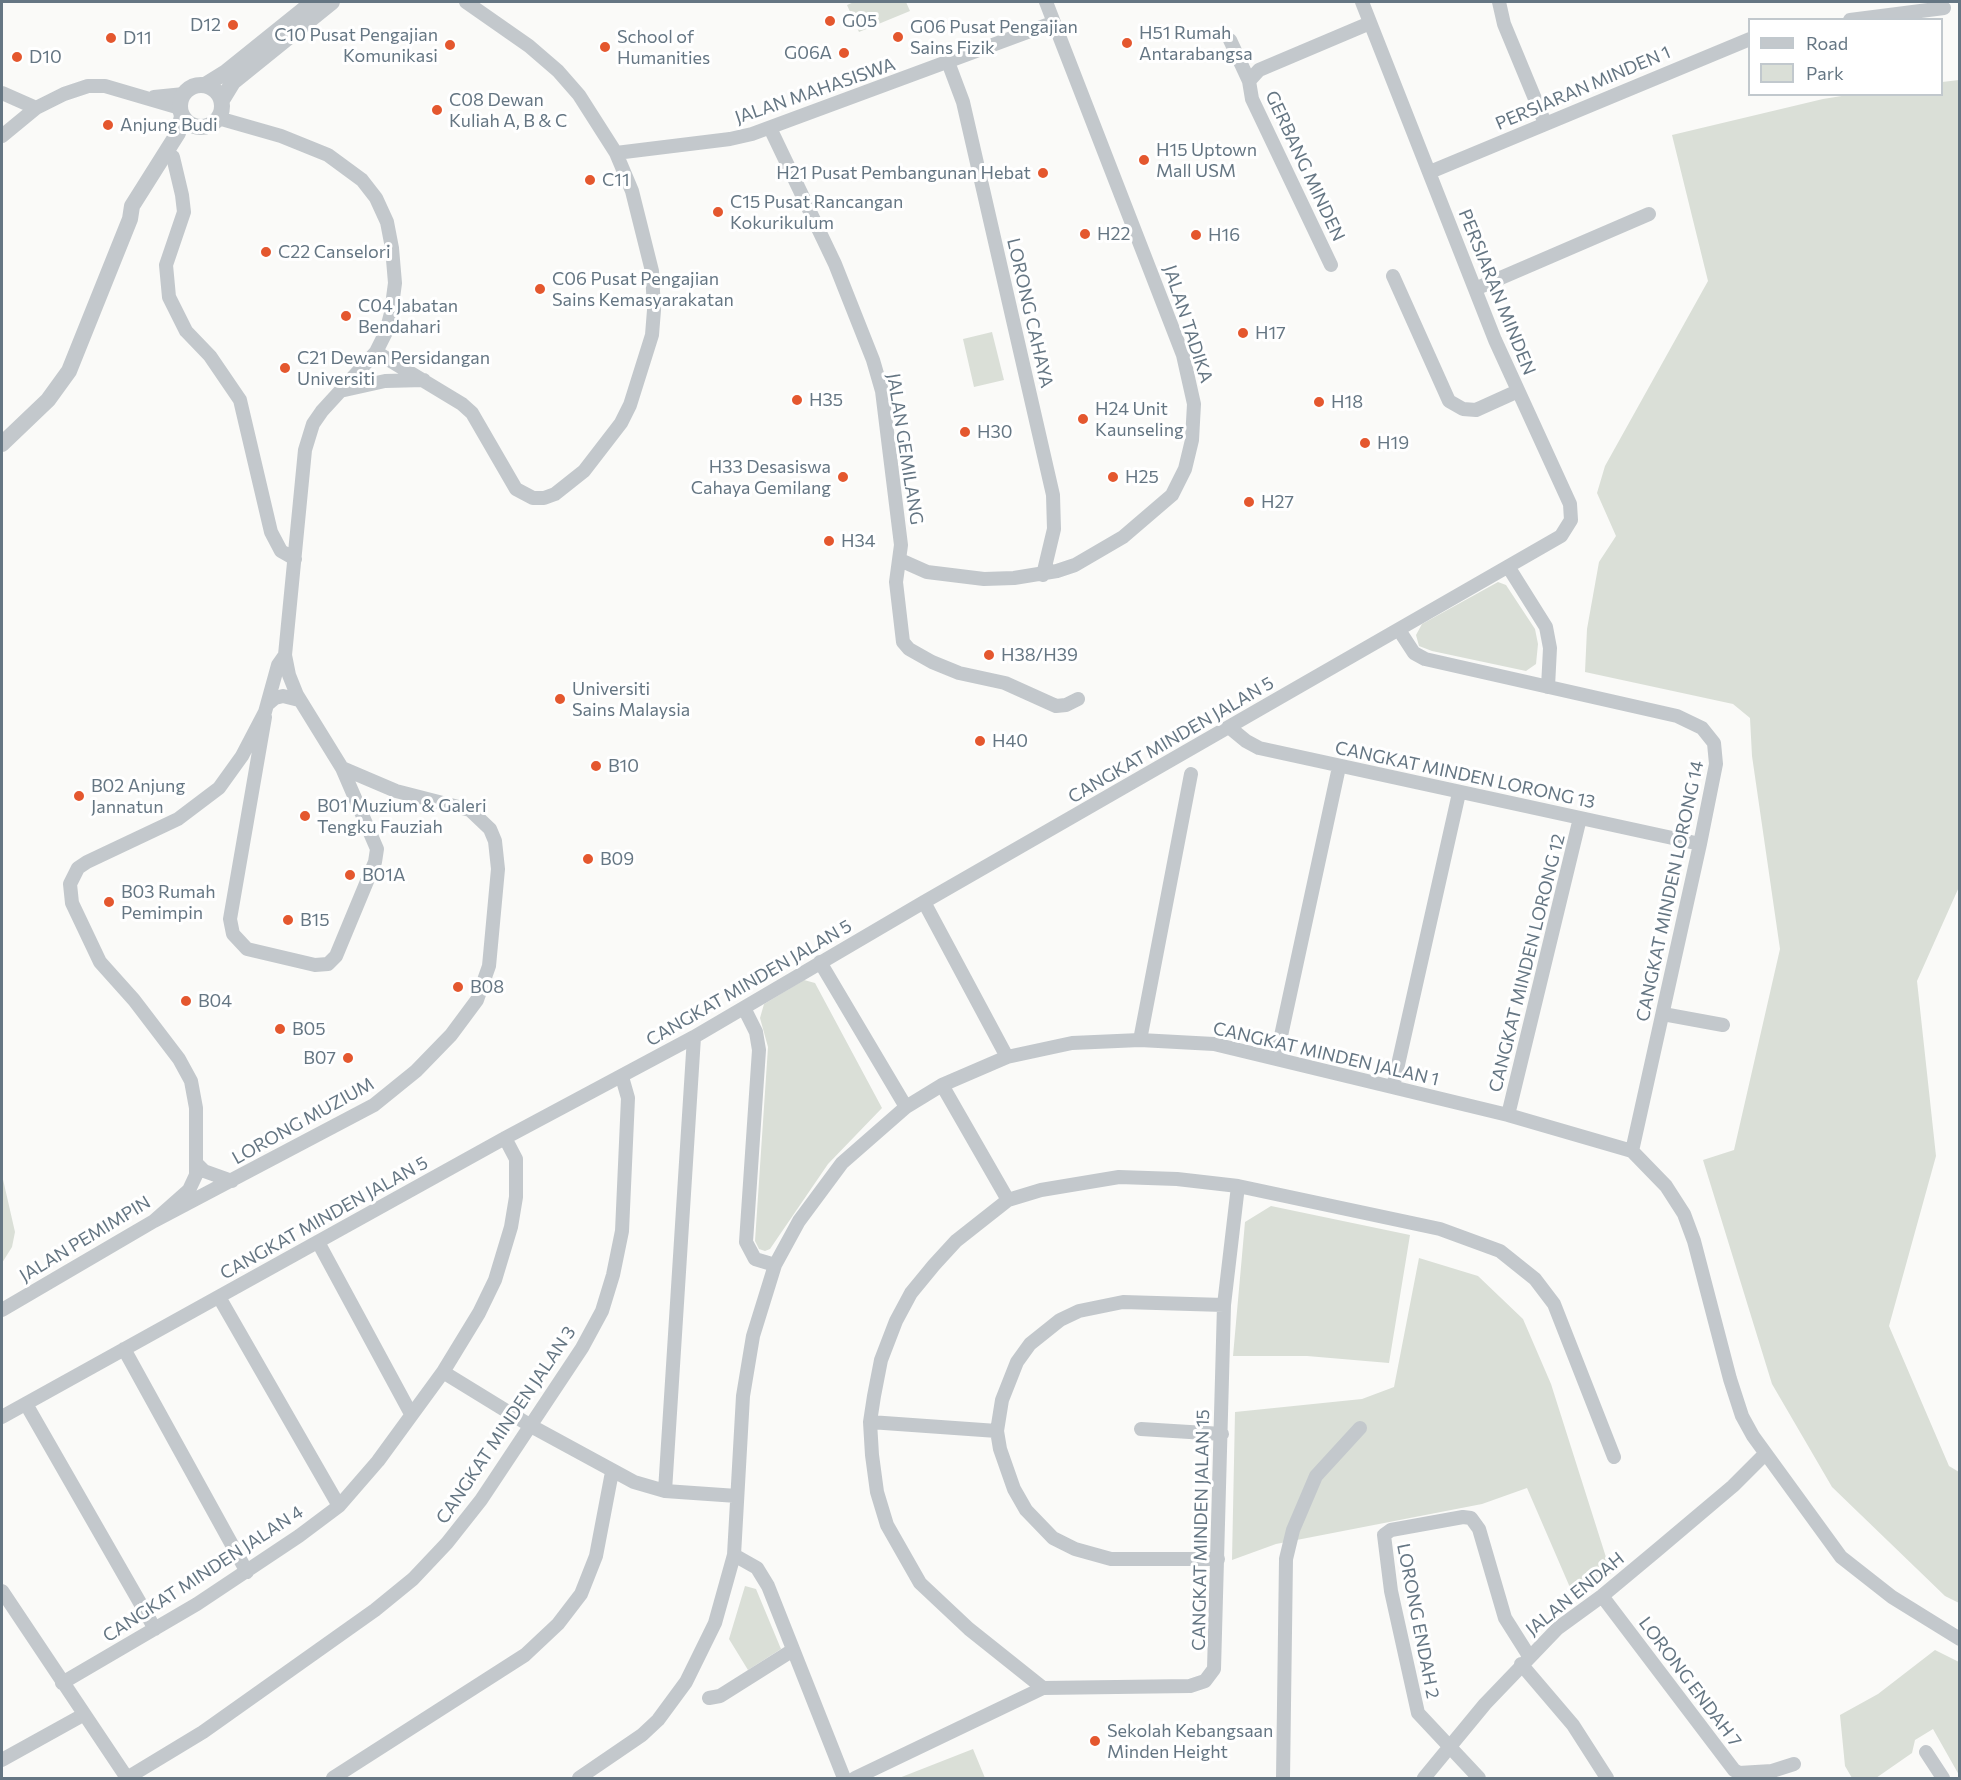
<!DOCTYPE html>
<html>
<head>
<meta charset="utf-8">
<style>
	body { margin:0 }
	#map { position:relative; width:1961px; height:1780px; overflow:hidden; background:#fafaf8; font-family:Commissioner,sans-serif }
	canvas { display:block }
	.frame { position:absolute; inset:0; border:3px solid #657683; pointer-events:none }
	.legend { position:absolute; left:1748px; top:18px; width:195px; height:78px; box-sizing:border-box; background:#fff; border:2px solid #c1c8cd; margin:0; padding:8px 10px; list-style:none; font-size:18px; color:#657683 }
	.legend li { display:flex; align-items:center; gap:12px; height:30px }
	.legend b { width:30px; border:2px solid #c1c8cd }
</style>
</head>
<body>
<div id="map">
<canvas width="1961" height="1780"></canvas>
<div class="frame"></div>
<ul class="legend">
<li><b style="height:8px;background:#c3c8cc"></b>Road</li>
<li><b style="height:16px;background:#dadfd7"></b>Park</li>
</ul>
</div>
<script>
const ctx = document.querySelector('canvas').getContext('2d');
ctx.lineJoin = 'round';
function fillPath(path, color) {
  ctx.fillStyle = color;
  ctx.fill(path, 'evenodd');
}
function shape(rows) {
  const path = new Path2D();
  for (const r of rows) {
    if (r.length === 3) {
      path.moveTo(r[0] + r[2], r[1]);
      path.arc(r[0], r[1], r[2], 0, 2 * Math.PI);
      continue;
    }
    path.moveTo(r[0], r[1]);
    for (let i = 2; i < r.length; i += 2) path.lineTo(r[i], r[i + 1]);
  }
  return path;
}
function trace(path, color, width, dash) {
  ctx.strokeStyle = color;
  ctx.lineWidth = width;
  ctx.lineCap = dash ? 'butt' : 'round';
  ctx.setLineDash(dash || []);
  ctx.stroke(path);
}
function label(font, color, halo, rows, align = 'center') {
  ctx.font = font + ' Commissioner,sans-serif';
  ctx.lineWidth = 6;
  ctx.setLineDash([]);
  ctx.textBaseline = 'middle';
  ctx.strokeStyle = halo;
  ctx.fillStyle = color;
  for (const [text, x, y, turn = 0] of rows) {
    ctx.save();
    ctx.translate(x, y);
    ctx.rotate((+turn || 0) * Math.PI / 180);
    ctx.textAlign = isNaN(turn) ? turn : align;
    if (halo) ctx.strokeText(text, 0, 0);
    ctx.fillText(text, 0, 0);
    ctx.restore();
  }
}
const green = shape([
	[854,2,906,2,910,11,859,32,847,5],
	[1959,80,1959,887,1917,981,1936,1156,1889,1326,1949,1466,1959,1472,1959,1603,1945,1596,1832,1487,1772,1384,1703,1160,1734,1150,1780,949,1752,756,1750,718,1733,704,1585,672,1587,629,1599,562,1616,536,1597,493,1605,466,1708,281,1672,135,1823,99,1854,94,1942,94,1942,82],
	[992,332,1004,380,974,387,963,339],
	[1498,582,1506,585,1535,629,1538,644,1536,664,1526,671,1432,651,1419,646,1416,635,1422,624],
	[804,980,815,983,882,1108,828,1164,770,1249,765,1251,759,1249,755,1241,768,1047,760,1018,764,1004],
	[2,1175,15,1232,12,1247,2,1263],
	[1271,1206,1410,1235,1389,1363,1307,1356,1233,1356,1245,1222],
	[1419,1258,1478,1276,1523,1319,1551,1384,1611,1573,1575,1599,1527,1488,1482,1504,1276,1544,1232,1560,1235,1412,1362,1399,1394,1387],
	[745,1586,756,1589,781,1649,748,1670,729,1639],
	[1935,1650,1959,1662,1959,1775,1933,1729,1915,1740,1912,1753,1876,1778,1852,1778,1845,1766,1840,1715,1878,1694],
	[973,1749,985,1778,899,1778]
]);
const minor = shape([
	[1499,2,1504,24,1545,123],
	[1850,20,1944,8],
	[1230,40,1249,81],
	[948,62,963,102,1053,495,1054,529,1043,575],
	[2,93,36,108],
	[154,97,184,94],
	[770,128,835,264,873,360,882,391,901,545,896,582,903,642,909,649,932,662,959,673,1005,683,1056,706,1066,705,1078,699],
	[2,136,36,108,64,94,88,86,105,86,180,108],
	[616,153,730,139,752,134,1052,23],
	[173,157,182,195,184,212,166,265,169,297,186,331,210,356,240,400,271,532,281,551,295,559],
	[1430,172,1750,39],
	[1331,265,1252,99,1249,81,1259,70,1370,23],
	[1393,276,1449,401,1463,409,1476,410,1518,391],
	[1475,289,1649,214],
	[376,352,462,404,472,413,516,489,533,498,544,498,555,494,584,471,621,423,630,405,652,335,654,310,652,271,632,191,616,153,579,95,558,71,529,46,466,2],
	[340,391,385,381,424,380],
	[900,560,927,572,984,579,1014,578,1057,571,1075,565,1123,537,1172,495,1185,469,1192,440,1194,404,1183,355,1046,2],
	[1509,568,1546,627,1550,648,1548,687],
	[1399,630,1414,653,1425,659,1677,716,1702,728,1714,743,1716,764,1700,844,1632,1151],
	[268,704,275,698,283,696,299,700],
	[265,717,230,919,233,934,247,949,315,965,328,964,336,956,375,862,377,849,342,768],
	[1229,727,1246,741,1259,748,1700,844],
	[924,902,1007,1057],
	[820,962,906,1107],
	[744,1008,756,1032,759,1050,746,1242,755,1259,775,1265],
	[1663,1014,1723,1025],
	[1140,1040,1191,774],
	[1276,1059,1339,767],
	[942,1085,1008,1200],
	[1393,1087,1459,793],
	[1508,1115,1580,818],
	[196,1163,204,1171,232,1181],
	[1238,1186,1224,1305,1214,1669,1205,1681,1190,1686,1043,1688,969,1629,920,1583,887,1525,877,1492,872,1455,870,1422,874,1396,881,1360,896,1321,911,1293,934,1265,956,1241,1008,1200,1041,1190,1119,1177,1177,1179,1238,1186,1440,1229,1500,1251,1535,1279,1554,1304,1614,1457],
	[154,1221,374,1105,416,1071,451,1035,477,1000,489,966,498,869,495,841,490,829,470,810,396,791,342,768,297,695,289,675,285,655,305,450,313,424,322,411,376,352,386,332,391,313,395,283,392,248,387,222,376,198,362,180,328,155,281,136,218,118],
	[318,1242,411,1414],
	[219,1297,339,1506],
	[2,1310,154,1221,189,1190,196,1175,196,1108,191,1081,179,1059,134,1000,100,962,72,903,70,884,78,868,87,862,178,819,219,788,242,756,265,712,278,665,285,655],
	[124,1349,247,1572],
	[443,1372,531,1426,634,1482,665,1491,737,1496],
	[26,1404,155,1629],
	[2,1417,505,1138,694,1037,924,902,1561,536,1571,520,1570,504,1495,340,1362,2],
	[870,1422,997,1431],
	[1141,1429,1222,1434],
	[665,1491,694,1037],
	[734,1555,757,1568,768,1586,844,1778],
	[1218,1559,1111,1559,1075,1549,1053,1538,1026,1510,1014,1489,1000,1449,997,1431,1002,1400,1017,1362,1030,1344,1060,1320,1079,1311,1123,1302,1224,1305],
	[2,1591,127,1778],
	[1602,1596,1734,1770,1739,1773,1772,1771,1794,1764],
	[1521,1664,1573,1725,1607,1778],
	[62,1683,197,1604,299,1536,339,1506,378,1461,443,1372,479,1313,495,1280,511,1227,516,1197,516,1159,505,1138],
	[709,1698,720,1696,793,1650],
	[1926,1752,1943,1778],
	[2,1760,83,1715],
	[127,1778,203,1732,375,1610,413,1579,447,1543,481,1500,582,1348,602,1311,613,1275,622,1231,628,1098,622,1077],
	[333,1778,525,1655,558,1624,581,1594,596,1556,612,1472],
	[579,1778,642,1735,658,1720,686,1682,715,1623,734,1555,743,1396,753,1336,775,1265,799,1221,842,1163,906,1107,942,1085,1007,1057,1072,1043,1140,1040,1214,1044,1508,1115,1632,1151,1666,1186,1684,1214,1694,1241,1730,1379,1742,1416,1753,1436,1841,1557,1892,1597,1960,1639],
	[855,1778,1043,1688],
	[1283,1778,1286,1559,1293,1530,1316,1476,1360,1428],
	[1424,1778,1485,1704,1558,1628,1602,1596,1656,1551,1733,1486,1765,1454],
	[1479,1778,1418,1713,1391,1591,1384,1535,1391,1530,1463,1517,1471,1518,1479,1529,1505,1618,1529,1656]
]);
const tertiary = shape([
	[201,106,21],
	[205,85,226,72,313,2],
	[222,100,233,82,332,2],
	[2,444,48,400,69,371,130,219,132,206,178,133,182,116]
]);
const markers = [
	[830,21,6,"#e4572e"],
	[233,25,6,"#e4572e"],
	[898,37,6,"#e4572e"],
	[111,38,6,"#e4572e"],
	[1127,43,6,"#e4572e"],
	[450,45,6,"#e4572e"],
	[605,47,6,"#e4572e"],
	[844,53,6,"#e4572e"],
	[17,57,6,"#e4572e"],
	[437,110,6,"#e4572e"],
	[108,125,6,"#e4572e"],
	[1144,160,6,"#e4572e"],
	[1043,173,6,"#e4572e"],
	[590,180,6,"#e4572e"],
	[718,212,6,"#e4572e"],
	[1085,234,6,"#e4572e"],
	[1196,235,6,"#e4572e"],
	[266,252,6,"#e4572e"],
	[540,289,6,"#e4572e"],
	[346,316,6,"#e4572e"],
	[1243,333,6,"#e4572e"],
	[285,368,6,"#e4572e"],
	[797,400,6,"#e4572e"],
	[1319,402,6,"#e4572e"],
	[1083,419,6,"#e4572e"],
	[965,432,6,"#e4572e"],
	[1365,443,6,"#e4572e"],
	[843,477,6,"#e4572e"],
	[1113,477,6,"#e4572e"],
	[1249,502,6,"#e4572e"],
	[829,541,6,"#e4572e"],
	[989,655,6,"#e4572e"],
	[560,699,6,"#e4572e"],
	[980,741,6,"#e4572e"],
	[596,766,6,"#e4572e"],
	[79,796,6,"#e4572e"],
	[305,816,6,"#e4572e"],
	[588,859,6,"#e4572e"],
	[350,875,6,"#e4572e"],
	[109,902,6,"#e4572e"],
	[288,920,6,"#e4572e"],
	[458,987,6,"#e4572e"],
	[186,1001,6,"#e4572e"],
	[280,1029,6,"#e4572e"],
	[348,1058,6,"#e4572e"],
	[1095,1741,6,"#e4572e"]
];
const poiNames = [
	["G05",842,21],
	["D12",221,25,"right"],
	["G06 Pusat Pengajian",910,27],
	["Sains Fizik",910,48],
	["H51 Rumah",1139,33],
	["Antarabangsa",1139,54],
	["C10 Pusat Pengajian",438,35,"right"],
	["Komunikasi",438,56,"right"],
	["School of",617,37],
	["Humanities",617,58],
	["D11",123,38],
	["G06A",832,53,"right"],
	["D10",29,57],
	["C08 Dewan",449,100],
	["Kuliah A, B & C",449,121],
	["Anjung Budi",120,125],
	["H15 Uptown",1156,150],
	["Mall USM",1156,171],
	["H21 Pusat Pembangunan Hebat",1031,173,"right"],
	["C11",602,180],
	["C15 Pusat Rancangan",730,202],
	["Kokurikulum",730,223],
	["H22",1097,234],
	["H16",1208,235],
	["C22 Canselori",278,252],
	["C06 Pusat Pengajian",552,279],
	["Sains Kemasyarakatan",552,300],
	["C04 Jabatan",358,306],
	["Bendahari",358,327],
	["H17",1255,333],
	["C21 Dewan Persidangan",297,358],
	["Universiti",297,379],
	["H35",809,400],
	["H18",1331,402],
	["H24 Unit",1095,409],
	["Kaunseling",1095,430],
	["H30",977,432],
	["H19",1377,443],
	["H33 Desasiswa",831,467,"right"],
	["Cahaya Gemilang",831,488,"right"],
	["H25",1125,477],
	["H27",1261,502],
	["H34",841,541],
	["H38/H39",1001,655],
	["Universiti",572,689],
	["Sains Malaysia",572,710],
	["H40",992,741],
	["B10",608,766],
	["B02 Anjung",91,786],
	["Jannatun",91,807],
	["B01 Muzium & Galeri",317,806],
	["Tengku Fauziah",317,827],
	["B09",600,859],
	["B01A",362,875],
	["B03 Rumah",121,892],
	["Pemimpin",121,913],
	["B15",300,920],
	["B08",470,987],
	["B04",198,1001],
	["B05",292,1029],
	["B07",336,1058,"right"],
	["Sekolah Kebangsaan",1107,1731],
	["Minden Height",1107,1752]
];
const streetNames = [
	["PERSIARAN MINDEN 1",1583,88,-23],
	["JALAN MAHASISWA",815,91,-19],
	["GERBANG MINDEN",1305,166,65],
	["PERSIARAN MINDEN",1497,292,68],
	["LORONG CAHAYA",1030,313,77],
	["JALAN TADIKA",1188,324,72],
	["JALAN GEMILANG",905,449,81],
	["CANGKAT MINDEN JALAN 5",1171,740,-30],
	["CANGKAT MINDEN LORONG 13",1465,775,12],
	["CANGKAT MINDEN LORONG 14",1670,891,-78],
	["CANGKAT MINDEN LORONG 12",1527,963,-76],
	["CANGKAT MINDEN JALAN 5",749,983,-30],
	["CANGKAT MINDEN JALAN 1",1326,1054,13],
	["LORONG MUZIUM",303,1121,-29],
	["CANGKAT MINDEN JALAN 5",324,1218,-29],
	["JALAN PEMIMPIN",85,1239,-31],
	["CANGKAT MINDEN JALAN 3",506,1425,-56],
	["CANGKAT MINDEN JALAN 15",1201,1530,-89],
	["CANGKAT MINDEN JALAN 4",203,1574,-33],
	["JALAN ENDAH",1575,1594,-39],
	["LORONG ENDAH 2",1418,1621,79],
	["LORONG ENDAH 7",1690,1682,53]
];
fillPath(green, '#dadfd7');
trace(minor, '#c3c8cc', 14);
trace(tertiary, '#c3c8cc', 16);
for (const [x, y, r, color] of markers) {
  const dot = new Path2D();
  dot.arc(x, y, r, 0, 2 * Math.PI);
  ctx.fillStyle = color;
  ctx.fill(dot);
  trace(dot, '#fff', 2);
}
label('18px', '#657683', '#fff', poiNames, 'left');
label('18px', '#657683', '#fff', streetNames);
</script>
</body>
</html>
